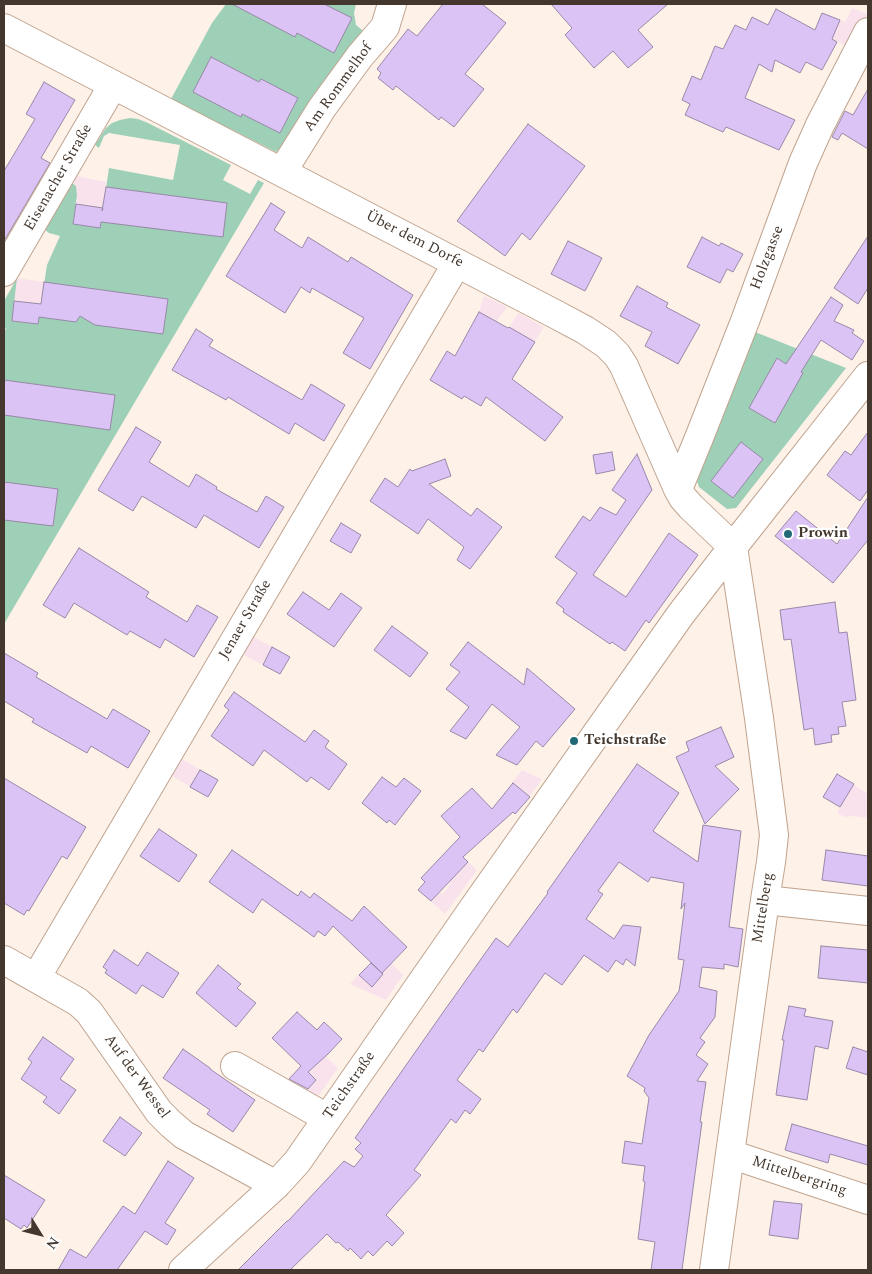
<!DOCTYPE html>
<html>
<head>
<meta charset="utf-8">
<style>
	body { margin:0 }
	#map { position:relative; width:872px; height:1274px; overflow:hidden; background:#fdf1e8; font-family:Spectral,serif }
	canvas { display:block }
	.frame { position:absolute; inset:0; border:5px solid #43372e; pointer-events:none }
	.north { position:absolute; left:15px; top:1209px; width:50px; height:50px; -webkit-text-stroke:4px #fff; paint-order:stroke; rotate:126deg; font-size:14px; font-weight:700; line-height:20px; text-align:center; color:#43372e }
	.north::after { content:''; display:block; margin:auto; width:18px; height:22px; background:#43372e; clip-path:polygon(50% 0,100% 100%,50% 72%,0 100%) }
</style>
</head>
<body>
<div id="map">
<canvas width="872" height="1274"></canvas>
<div class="frame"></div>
<div class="north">N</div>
</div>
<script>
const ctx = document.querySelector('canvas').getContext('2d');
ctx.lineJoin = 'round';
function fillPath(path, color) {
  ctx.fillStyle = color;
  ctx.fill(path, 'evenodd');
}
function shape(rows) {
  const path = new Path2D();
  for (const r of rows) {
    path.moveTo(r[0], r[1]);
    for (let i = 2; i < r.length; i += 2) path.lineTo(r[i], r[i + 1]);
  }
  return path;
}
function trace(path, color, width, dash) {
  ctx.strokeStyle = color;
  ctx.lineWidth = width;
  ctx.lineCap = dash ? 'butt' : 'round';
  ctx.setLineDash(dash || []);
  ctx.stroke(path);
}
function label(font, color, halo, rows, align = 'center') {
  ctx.font = font + ' Spectral,serif';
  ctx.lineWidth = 4.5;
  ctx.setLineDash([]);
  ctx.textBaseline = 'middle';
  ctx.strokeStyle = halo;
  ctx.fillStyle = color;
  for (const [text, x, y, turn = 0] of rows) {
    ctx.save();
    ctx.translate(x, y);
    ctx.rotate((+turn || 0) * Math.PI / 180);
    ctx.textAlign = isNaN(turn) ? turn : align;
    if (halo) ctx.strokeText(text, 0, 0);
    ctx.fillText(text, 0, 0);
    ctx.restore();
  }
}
const industrial = shape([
	[852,8,867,14,852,49,815,30,822,13,845,22],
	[77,176,106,182,100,228,73,224,77,195,76,186,73,183],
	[17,278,44,282,38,324,12,321],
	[484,296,507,307,496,322,470,329,479,312],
	[518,313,544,327,524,359,499,344],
	[252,636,290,657,280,674,242,654],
	[180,758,218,780,208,797,170,775],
	[522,770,542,779,516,815,499,800],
	[837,774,868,794,868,818,852,816,845,817,837,813,840,807,823,797],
	[451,846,477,870,445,914,418,890,426,881,442,894,447,889,451,881,432,872,437,861],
	[371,962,391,963,403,975,386,1000,350,984],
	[323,1054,338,1068,312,1105,286,1083,301,1066]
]);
const green = shape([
	[226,4,356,4,354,13,356,25,366,33,288,142,276,152,171,99,212,23],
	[130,118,138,119,148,123,231,165,223,180,250,194,258,180,264,183,4,624,4,333,6,328,4,328,4,301,17,278,12,321,38,324,47,265,60,236,49,233,45,230,72,183,76,186,77,195,73,224,100,228,109,168,173,180,180,145,109,133,104,136,99,148,95,145,106,128,112,123,120,120],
	[750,330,846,368,736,508,727,509,699,487,697,481]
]);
const building = shape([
	[232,4,324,4,352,18,334,53,297,33,295,37,232,4],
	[443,4,482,4,506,23,465,74,484,89,454,127,441,117,439,120,396,86,393,90,378,78,381,73,377,69,408,29,417,36,443,4],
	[551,4,668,4,638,30,653,47,628,68,613,51,594,68,565,35,572,28,551,4],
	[776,9,815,30,822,13,840,20,832,39,837,42,822,70,806,62,800,73,775,60,772,72,759,64,745,98,795,120,779,150,726,127,723,132,685,115,690,104,682,100,692,76,701,80,715,46,723,49,735,25,746,30,752,17,768,25,776,9],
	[211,57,259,82,261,79,298,98,280,133,242,114,241,117,193,92,211,57],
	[44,82,75,100,41,158,50,163,4,241,4,171,35,119,26,114,44,82],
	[868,89,868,149,842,133,838,140,832,137,845,111,853,115,868,89],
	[528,124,585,166,530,240,522,233,505,256,457,221,528,124],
	[106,187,227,203,223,237,101,222,100,228,73,224,76,204,103,208,102,211,106,187],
	[271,203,285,212,274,230,302,248,308,237,348,262,351,257,413,295,370,369,343,353,364,318,312,288,310,293,301,287,285,313,226,276,271,203],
	[868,236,868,288,858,304,834,288,868,236],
	[702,237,719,246,721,243,743,254,733,272,727,269,720,283,687,267,702,237],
	[568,241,602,258,585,291,551,274,568,241],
	[44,282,168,299,163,334,95,325,80,316,76,322,39,317,38,324,12,321,14,301,41,304,44,282],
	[637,286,668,303,666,307,700,325,678,364,645,346,652,332,620,316,637,286],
	[831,297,843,305,834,321,854,330,852,333,864,341,852,360,821,340,801,372,803,373,775,423,749,408,777,358,786,364,831,297],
	[479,312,508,328,509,327,535,342,512,379,563,417,545,441,486,397,481,406,464,396,462,399,430,380,447,351,455,356,479,312],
	[196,329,213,340,209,346,302,400,311,384,345,405,324,441,295,423,289,434,228,397,226,400,172,370,196,329],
	[4,380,115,395,110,430,4,415,4,380],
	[136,427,161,442,149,462,189,487,196,474,217,487,216,489,257,512,266,496,284,507,259,548,204,515,196,528,142,496,133,511,98,490,136,427],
	[868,432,868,490,860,501,827,475,845,451,851,455,868,432],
	[741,442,763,459,733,498,711,481,741,442],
	[612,452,615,470,596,474,593,455,612,452],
	[637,454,652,490,593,575,626,597,669,533,698,555,649,623,646,620,625,651,612,642,610,644,563,612,564,609,556,603,577,573,555,557,583,516,590,521,600,507,616,515,626,500,612,490,637,454],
	[445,459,451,476,429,484,471,516,477,508,502,527,470,569,457,560,464,547,428,519,418,534,370,501,385,478,398,487,410,469,412,471,445,459],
	[4,482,58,489,53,526,4,520,4,482],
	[868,497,868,540,833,583,775,536,796,511,837,544,868,497],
	[341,523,361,535,351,553,330,541,341,523],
	[79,548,149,592,146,597,187,622,197,605,218,617,194,657,165,639,160,648,130,631,127,635,74,603,65,618,43,605,79,548],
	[303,592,329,610,341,593,362,608,334,647,287,614,303,592],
	[835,602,839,633,847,632,856,700,842,702,846,726,838,727,839,734,831,735,832,742,815,745,813,728,804,730,791,639,784,640,780,610,835,602],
	[392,626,428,653,410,677,374,650,392,626],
	[468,642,524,685,527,668,575,709,543,747,536,741,517,765,496,755,520,727,492,704,466,739,450,731,469,707,446,689,460,672,450,665,468,642],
	[272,647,290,657,280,674,263,665,272,647],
	[4,653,38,673,36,677,107,719,113,709,150,731,128,768,91,746,87,753,32,722,34,719,4,701,4,653],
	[234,692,305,742,314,730,329,741,325,747,347,764,329,790,311,777,307,782,264,750,253,766,211,736,229,710,224,706,234,692],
	[721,727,734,757,715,766,739,789,705,824,676,757,689,751,686,742,721,727],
	[637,764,679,793,653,831,698,862,703,825,741,831,729,927,743,929,738,967,724,964,724,969,702,967,699,987,717,991,715,1017,700,1038,705,1042,696,1055,708,1064,697,1081,706,1082,700,1122,702,1122,682,1270,651,1270,655,1242,638,1239,645,1182,643,1181,645,1166,622,1163,625,1141,642,1144,649,1098,644,1091,645,1088,627,1076,649,1035,679,991,684,960,678,959,685,903,681,909,684,883,651,877,648,882,619,862,598,891,603,894,586,919,614,939,623,925,641,927,635,966,626,959,623,965,616,960,608,972,584,955,562,985,545,973,517,1013,513,1009,483,1052,479,1049,457,1080,481,1099,470,1114,465,1110,456,1123,451,1119,414,1170,421,1175,386,1215,404,1233,392,1246,387,1241,373,1256,368,1251,361,1259,350,1248,348,1251,338,1242,336,1243,327,1234,290,1270,238,1270,287,1221,288,1221,344,1161,354,1167,363,1156,355,1149,361,1143,355,1138,444,1011,496,938,508,947,548,893,547,892,637,764],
	[200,770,218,780,208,797,190,787,200,770],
	[837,774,854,784,840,807,823,797,837,774],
	[382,777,396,787,404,778,421,791,395,825,389,820,387,823,362,803,382,777],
	[4,778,86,827,67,859,62,856,29,911,27,910,24,915,4,903,4,778],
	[513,783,530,797,515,814,513,812,463,857,468,862,431,901,418,890,425,882,421,878,460,837,441,816,472,788,492,809,513,783],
	[159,829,197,855,179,882,140,856,159,829],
	[232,850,298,896,301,891,310,898,314,893,352,921,364,906,407,947,382,973,333,926,325,936,318,931,314,937,262,899,253,913,209,882,232,850],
	[826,850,868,856,868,886,822,880,826,850],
	[821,946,868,950,868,983,818,978,821,946],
	[114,950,138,966,147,952,179,973,163,998,142,985,136,994,105,973,107,970,103,967,114,950],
	[371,963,383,974,372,987,359,975,371,963],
	[218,965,241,984,237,988,256,1003,236,1027,196,993,218,965],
	[789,1006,806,1009,804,1016,833,1021,828,1049,815,1046,807,1100,776,1095,784,1040,782,1040,789,1006],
	[297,1012,317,1030,324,1022,342,1039,328,1054,308,1072,316,1080,308,1089,289,1079,301,1066,272,1038,297,1012],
	[43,1037,74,1059,60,1079,76,1090,59,1114,43,1102,47,1097,21,1079,32,1062,28,1059,43,1037],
	[853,1047,868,1052,868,1075,846,1068,853,1047],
	[183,1049,210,1068,210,1069,255,1100,233,1132,207,1114,210,1110,163,1078,183,1049],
	[120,1117,142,1133,125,1156,103,1141,120,1117],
	[792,1124,868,1146,868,1165,830,1154,828,1163,785,1150,792,1124],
	[168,1161,194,1178,165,1223,176,1230,167,1245,145,1231,117,1270,58,1270,70,1249,86,1258,123,1206,135,1214,168,1161],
	[4,1175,45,1200,27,1228,24,1225,21,1229,4,1218,4,1175],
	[774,1201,802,1204,798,1239,769,1235,774,1201]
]);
const minor = shape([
	[4,28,555,314,585,330,606,344,617,355,624,366,678,489,683,498,691,507,733,547],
	[282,172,322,108,360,56,385,27,392,4],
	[4,272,113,85],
	[678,489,699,438,745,321,803,163,820,125,868,32],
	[765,900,868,911],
	[4,960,78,1002,89,1012,159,1112,171,1124,184,1135,276,1185],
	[36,978,457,263],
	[235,1066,327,1118],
	[730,1154,868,1200],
	[183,1270,276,1185,297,1162,479,900,681,614,733,547,868,376],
	[714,1270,765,900,771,862,774,835,759,718,733,547]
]);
const markers = [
	[788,534,5,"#216976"],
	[574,741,5,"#216976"]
];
const streetNames = [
	["Am Rommelhof",339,88,-54],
	["Eisenacher Straße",59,178,-60],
	["Über dem Dorfe",414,240,27],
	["Holzgasse",768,258,-69],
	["Jenaer Straße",246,620,-60],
	["Mittelberg",764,908,-81],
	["Auf der Wessel",136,1077,54],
	["Teichstraße",350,1086,-55],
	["Mittelbergring",799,1177,18]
];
const poiNames = [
	["Prowin",798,534],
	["Teichstraße",584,741]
];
fillPath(industrial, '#fae2ed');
fillPath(green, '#9dd0b7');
fillPath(building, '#dcc3f6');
trace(building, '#9789a7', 1);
trace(minor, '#c0a38e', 30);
trace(minor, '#fff', 28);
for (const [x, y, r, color] of markers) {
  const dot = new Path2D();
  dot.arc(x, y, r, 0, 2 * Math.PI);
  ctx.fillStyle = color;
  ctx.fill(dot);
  trace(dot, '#fff', 2);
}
label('15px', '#43372e', '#fff', streetNames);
label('bold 15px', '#43372e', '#fff', poiNames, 'left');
</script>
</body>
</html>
